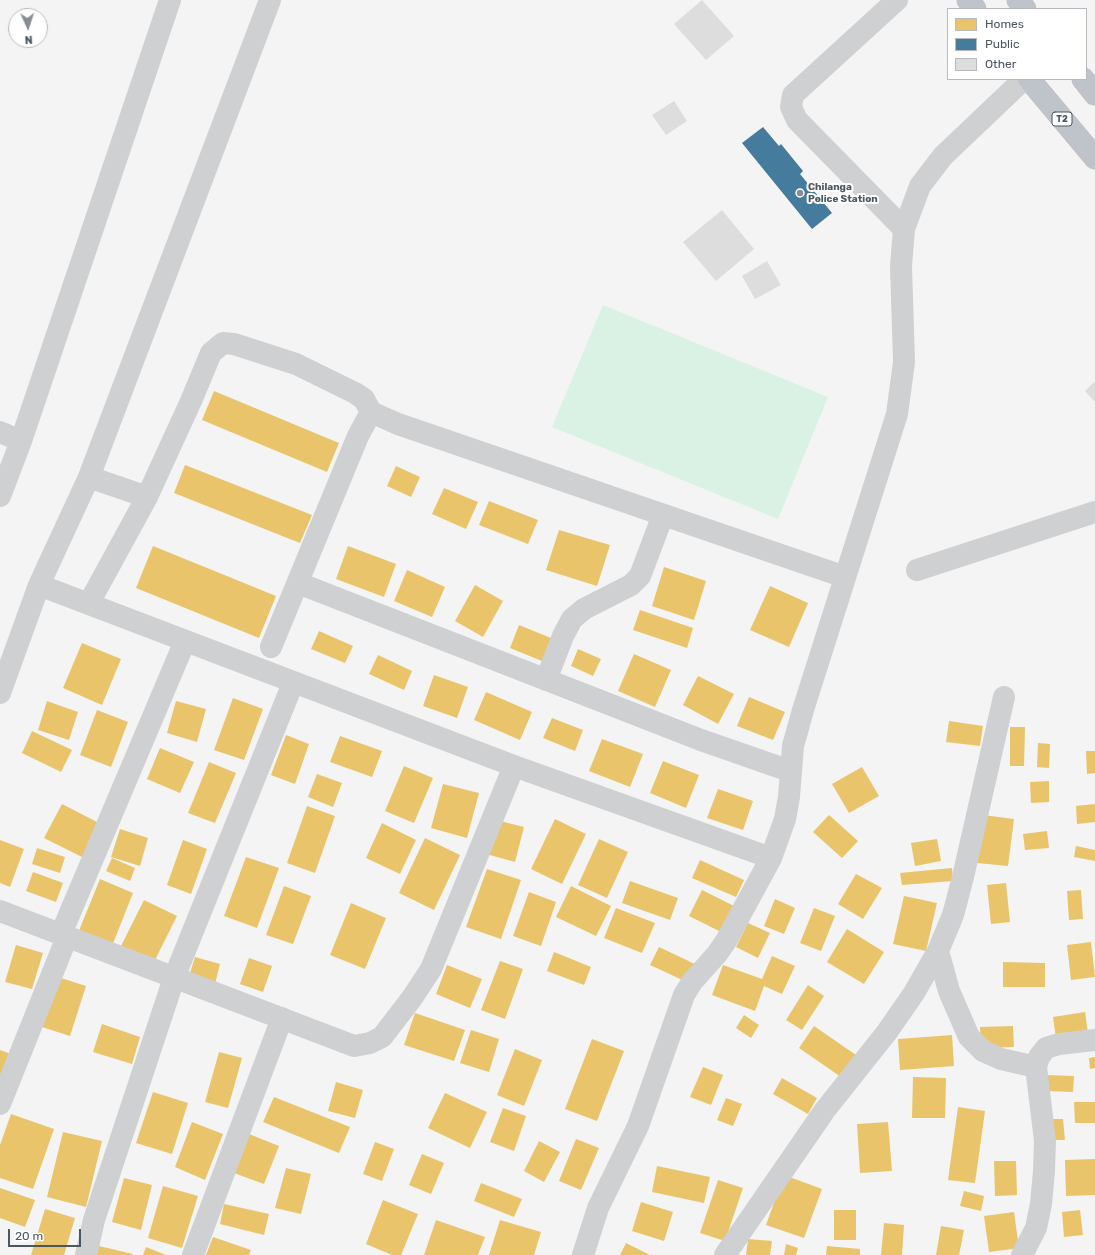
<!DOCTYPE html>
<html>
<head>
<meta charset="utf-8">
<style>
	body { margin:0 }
	#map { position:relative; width:1095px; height:1255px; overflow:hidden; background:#f4f4f4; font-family:Rubik,sans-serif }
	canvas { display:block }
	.legend { position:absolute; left:947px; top:8px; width:140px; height:72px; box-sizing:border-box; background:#fff; border:1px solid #b7bbc0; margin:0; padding:5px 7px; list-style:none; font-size:12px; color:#4a5661 }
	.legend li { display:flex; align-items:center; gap:8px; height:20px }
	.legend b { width:20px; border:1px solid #b7bbc0 }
	.north { position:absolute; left:8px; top:8px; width:40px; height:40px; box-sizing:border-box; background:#fff; border:1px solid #b7bbc0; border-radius:50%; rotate:177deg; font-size:11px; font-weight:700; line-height:16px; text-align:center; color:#4a5661 }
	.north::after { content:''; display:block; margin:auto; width:14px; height:18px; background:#868d94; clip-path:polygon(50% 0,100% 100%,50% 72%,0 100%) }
	.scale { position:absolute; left:8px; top:1229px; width:73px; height:18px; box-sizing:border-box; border:2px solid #4a5661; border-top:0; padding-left:5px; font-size:12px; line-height:14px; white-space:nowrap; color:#4a5661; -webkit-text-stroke:3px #fff; paint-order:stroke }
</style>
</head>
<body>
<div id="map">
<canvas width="1095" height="1255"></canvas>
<ul class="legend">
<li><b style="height:11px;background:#e9c46a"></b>Homes</li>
<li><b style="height:11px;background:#457b9d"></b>Public</li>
<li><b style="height:11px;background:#ddddde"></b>Other</li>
</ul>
<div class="north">N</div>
<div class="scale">20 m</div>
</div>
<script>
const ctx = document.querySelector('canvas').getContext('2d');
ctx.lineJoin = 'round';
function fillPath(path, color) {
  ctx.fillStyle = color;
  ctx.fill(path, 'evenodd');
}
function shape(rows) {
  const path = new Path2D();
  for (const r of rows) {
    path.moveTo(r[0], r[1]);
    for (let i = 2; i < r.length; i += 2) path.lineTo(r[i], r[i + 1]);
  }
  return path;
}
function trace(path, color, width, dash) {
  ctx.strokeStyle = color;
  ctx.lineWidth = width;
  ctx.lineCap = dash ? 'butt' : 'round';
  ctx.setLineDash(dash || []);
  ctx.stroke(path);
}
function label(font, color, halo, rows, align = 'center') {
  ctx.font = font + ' Rubik,sans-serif';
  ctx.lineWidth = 4;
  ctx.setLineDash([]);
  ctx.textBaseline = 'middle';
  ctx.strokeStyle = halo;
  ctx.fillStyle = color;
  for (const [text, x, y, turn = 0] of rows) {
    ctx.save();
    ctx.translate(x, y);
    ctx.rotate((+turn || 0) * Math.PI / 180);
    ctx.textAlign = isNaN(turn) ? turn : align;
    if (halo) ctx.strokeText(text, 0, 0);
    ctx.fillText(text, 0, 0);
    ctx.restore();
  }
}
const green = shape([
	[603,305,828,397,778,519,552,427]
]);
const homes = shape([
	[214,391,339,443,327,472,202,420],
	[185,465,312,515,300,543,174,493],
	[396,466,420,477,411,497,387,486],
	[444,488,478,502,466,529,432,514],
	[489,501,538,520,528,544,479,525],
	[559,530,610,545,597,586,546,570],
	[153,546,276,596,259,638,136,588],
	[348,546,396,564,384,597,336,579],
	[664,567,706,581,694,620,652,606],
	[407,570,445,587,432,617,394,601],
	[475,585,503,601,483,637,455,621],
	[770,586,808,603,789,647,750,630],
	[640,610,693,628,687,648,633,630],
	[519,625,551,638,542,661,510,648],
	[319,631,353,646,345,663,311,649],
	[82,643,121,659,102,705,63,688],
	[578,649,601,659,593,676,571,666],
	[634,654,671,670,655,707,618,691],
	[378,655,412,671,404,690,369,674],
	[434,675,468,687,457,718,423,706],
	[698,676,734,694,718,724,683,705],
	[486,692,532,712,520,740,474,720],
	[749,697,785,712,773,740,737,726],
	[233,698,263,709,244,760,214,750],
	[47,701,78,712,69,740,38,730],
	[176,701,206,709,197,742,167,733],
	[97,710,128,722,111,767,80,755],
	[552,718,583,730,575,751,543,738],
	[949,721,983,726,980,746,946,742],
	[1010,727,1025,727,1024,766,1010,766],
	[32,731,72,750,61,772,22,753],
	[286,735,309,744,295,784,271,775],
	[340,736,382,751,372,777,330,762],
	[602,739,643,754,630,787,589,771],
	[1038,743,1050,744,1049,768,1037,767],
	[160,748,194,762,180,793,147,779],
	[1086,751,1095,751,1095,773,1087,774],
	[663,761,699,775,686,808,650,793],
	[209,762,236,773,215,823,188,813],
	[404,766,433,778,414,823,385,811],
	[862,767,879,796,849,813,832,784],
	[317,774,342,783,333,807,308,797],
	[1049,781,1049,802,1031,803,1030,782],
	[443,784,479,793,467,838,431,828],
	[718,789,753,801,743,830,707,818],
	[62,804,99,823,82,857,44,838],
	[1095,804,1095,822,1077,824,1076,806],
	[307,806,335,816,315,873,287,863],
	[829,815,858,841,842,858,813,832],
	[983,815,1014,819,1008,866,977,863],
	[555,819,586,834,562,884,531,869],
	[496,820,524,827,515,862,486,854],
	[382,823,416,840,400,874,366,858],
	[120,829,148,838,140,866,111,857],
	[1047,831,1049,848,1025,850,1023,834],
	[425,838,460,855,434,910,399,893],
	[599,839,628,852,607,898,578,885],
	[937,839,941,861,915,866,911,843],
	[0,840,24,849,10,887,0,883],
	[183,840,207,849,191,894,167,885],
	[1076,846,1095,850,1095,861,1074,857],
	[37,848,65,857,60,873,32,864],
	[246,857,279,868,257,928,224,916],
	[112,858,135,868,130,881,106,871],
	[700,860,744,880,736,897,692,878],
	[952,868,953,881,902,885,900,873],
	[487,869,521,880,501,939,466,927],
	[33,872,63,883,56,902,26,891],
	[856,874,882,888,863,919,838,904],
	[100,879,133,893,112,946,78,933],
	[630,881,678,898,670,920,622,903],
	[1006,883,1010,922,991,924,987,885],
	[284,886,311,896,293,944,266,935],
	[571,886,611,906,596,936,556,917],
	[702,890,734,906,721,932,689,916],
	[1081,890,1083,919,1069,920,1067,891],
	[529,892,556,902,541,946,513,936],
	[904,896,937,903,926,951,893,944],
	[775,899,795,908,784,934,764,926],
	[144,900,177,916,153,964,120,948],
	[351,903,386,918,365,969,330,955],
	[616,908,655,923,642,953,604,938],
	[814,908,835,916,821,951,800,943],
	[748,923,770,933,758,958,736,947],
	[847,929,884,952,864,984,827,962],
	[1091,942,1095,977,1071,980,1067,945],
	[16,945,43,953,32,989,5,982],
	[659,947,697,965,689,983,650,965],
	[554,952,591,967,584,985,547,971],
	[772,956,795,966,782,994,764,986,755,1011,712,995,723,965,762,979],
	[195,957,220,964,215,984,189,976],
	[249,958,272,966,263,992,240,984],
	[500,961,523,969,505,1019,481,1010],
	[1003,962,1045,963,1045,987,1003,987],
	[447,965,482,979,470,1008,436,994],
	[58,977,86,986,70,1036,42,1027],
	[808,985,824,996,802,1030,786,1020],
	[1085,1012,1088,1033,1056,1038,1053,1017],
	[415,1013,465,1030,454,1061,404,1045],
	[744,1015,759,1025,751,1038,736,1028],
	[102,1024,140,1037,132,1064,93,1052],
	[814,1026,856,1055,841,1077,799,1048],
	[1013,1026,1014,1047,981,1048,980,1027],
	[471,1030,499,1039,489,1072,460,1063],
	[952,1035,954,1066,900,1070,898,1039],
	[592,1039,624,1051,597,1121,565,1109],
	[515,1049,542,1060,524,1106,497,1095],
	[0,1050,11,1054,0,1080],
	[219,1052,242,1058,228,1108,205,1102],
	[1095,1057,1095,1068,1090,1069,1089,1058],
	[703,1067,723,1075,711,1105,690,1097],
	[1047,1075,1074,1076,1073,1092,1046,1091],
	[913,1077,946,1078,945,1118,912,1118],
	[782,1078,817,1098,808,1114,773,1094],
	[336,1082,363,1090,355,1118,328,1111],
	[153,1092,188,1103,172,1154,136,1143],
	[445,1093,487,1112,470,1148,428,1128],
	[274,1097,350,1127,339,1153,263,1122],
	[726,1098,742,1104,733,1126,717,1120],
	[1074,1102,1095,1102,1095,1123,1075,1123],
	[958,1107,985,1111,975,1183,948,1180],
	[503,1108,526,1116,514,1151,490,1142],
	[11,1114,54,1129,33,1189,0,1178,0,1145],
	[1052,1119,1063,1119,1065,1140,1054,1140],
	[192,1122,223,1134,205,1180,175,1167],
	[888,1122,892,1171,860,1173,857,1124],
	[63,1132,102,1141,86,1207,47,1197],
	[249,1134,279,1146,264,1184,234,1173],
	[576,1139,599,1148,581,1190,559,1181],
	[539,1141,560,1152,544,1182,524,1171],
	[375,1142,394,1149,382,1181,363,1174],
	[422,1154,444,1163,431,1194,409,1185],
	[1095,1159,1095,1195,1066,1196,1065,1160],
	[994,1161,1016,1161,1017,1195,995,1196],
	[657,1166,710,1177,704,1203,652,1192],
	[286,1168,311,1174,301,1214,275,1208],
	[784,1175,822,1189,804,1238,766,1225],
	[124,1178,152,1185,141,1230,112,1222],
	[718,1180,743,1188,725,1241,700,1233],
	[481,1183,522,1199,514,1217,474,1201],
	[163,1186,198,1196,182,1248,148,1238],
	[0,1188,35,1200,25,1227,0,1218],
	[964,1191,984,1196,981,1211,960,1206],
	[383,1200,418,1214,401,1255,392,1255,366,1244],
	[641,1202,673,1212,664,1241,632,1231],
	[224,1204,269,1214,264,1235,220,1224],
	[45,1209,75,1218,64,1255,31,1255],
	[834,1210,856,1210,856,1240,834,1240],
	[1080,1210,1083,1235,1064,1237,1062,1212],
	[1014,1212,1019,1248,989,1252,984,1216],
	[436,1220,485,1237,478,1255,424,1255],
	[500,1220,541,1232,534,1255,489,1255],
	[884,1223,904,1225,902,1255,881,1255],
	[941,1226,964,1230,959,1255,936,1255],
	[213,1237,251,1250,249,1255,206,1255],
	[748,1239,772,1241,770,1255,746,1255],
	[626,1243,650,1255,620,1255],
	[786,1244,798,1248,796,1255,784,1255],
	[99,1246,133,1254,132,1255,97,1255],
	[827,1246,860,1249,860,1255,826,1255],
	[146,1247,166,1255,143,1255]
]);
const public = shape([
	[763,127,779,146,781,144,803,171,800,174,832,213,812,229,742,143]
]);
const building = shape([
	[702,0,734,36,706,60,674,24],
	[674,101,687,121,666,135,652,115],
	[722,210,754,249,716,281,683,242],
	[767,261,781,285,755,299,742,276],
	[1095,381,1095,402,1085,391]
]);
const minor = shape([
	[897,0,793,95,791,107,797,120,904,229],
	[0,432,21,441],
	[89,477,147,497],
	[0,496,21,441,170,0],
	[917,570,1095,512],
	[298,583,701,740,790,771],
	[39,585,514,766,771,858],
	[89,603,147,497,191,401,211,353,223,343,234,344,296,364,355,393,364,399,371,412,398,424,845,577],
	[271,647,358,436,371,412],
	[546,680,563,636,572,619,584,609,631,585,640,576,663,515],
	[0,693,39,585,89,477,270,0],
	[0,911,354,1046,370,1043,382,1037,412,998,431,969,514,766],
	[61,934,185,641],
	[938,951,949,991,969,1037,983,1051,1001,1059,1036,1067],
	[0,1104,67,937],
	[86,1255,94,1220,174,978,293,683],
	[193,1255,282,1018],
	[583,1255,598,1208,638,1126,684,995,692,982,717,954,726,941,771,858,785,819,789,797,793,746,803,710,897,414,904,362,901,266,904,229,920,186,943,156,1024,79],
	[725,1255,825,1110,887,1032,914,993,938,951,953,915,963,877,1004,697],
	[1022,1255,1036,1228,1041,1204,1044,1171,1045,1141,1036,1067,1039,1057,1046,1048,1059,1044,1095,1040]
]);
const highway = shape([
	[968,0,975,9],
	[1018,0,1025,9],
	[1029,79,1095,158],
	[1083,79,1095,94]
]);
const markers = [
	[800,193,4,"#868d94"]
];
const shields = [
	[1062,119,20]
];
const shieldNames = [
	["T2",1062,119]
];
const poiNames = [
	["Chilanga",808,187],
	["Police Station",808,199]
];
fillPath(green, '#d9f2e3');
fillPath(homes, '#e9c46a');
fillPath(public, '#457b9d');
fillPath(building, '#ddddde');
trace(highway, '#b9bec3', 23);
trace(minor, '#ced0d2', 22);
trace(highway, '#bec4c9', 22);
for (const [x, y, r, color] of markers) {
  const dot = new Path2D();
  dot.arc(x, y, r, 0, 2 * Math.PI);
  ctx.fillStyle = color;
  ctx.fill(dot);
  trace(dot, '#fff', 1.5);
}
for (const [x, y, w] of shields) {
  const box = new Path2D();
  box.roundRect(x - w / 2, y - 7, w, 14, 3);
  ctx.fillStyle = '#fff';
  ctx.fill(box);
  trace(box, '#4a5661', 1);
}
label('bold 9px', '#4a5661', null, shieldNames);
label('bold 10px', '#4a5661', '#fff', poiNames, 'left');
</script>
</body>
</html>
